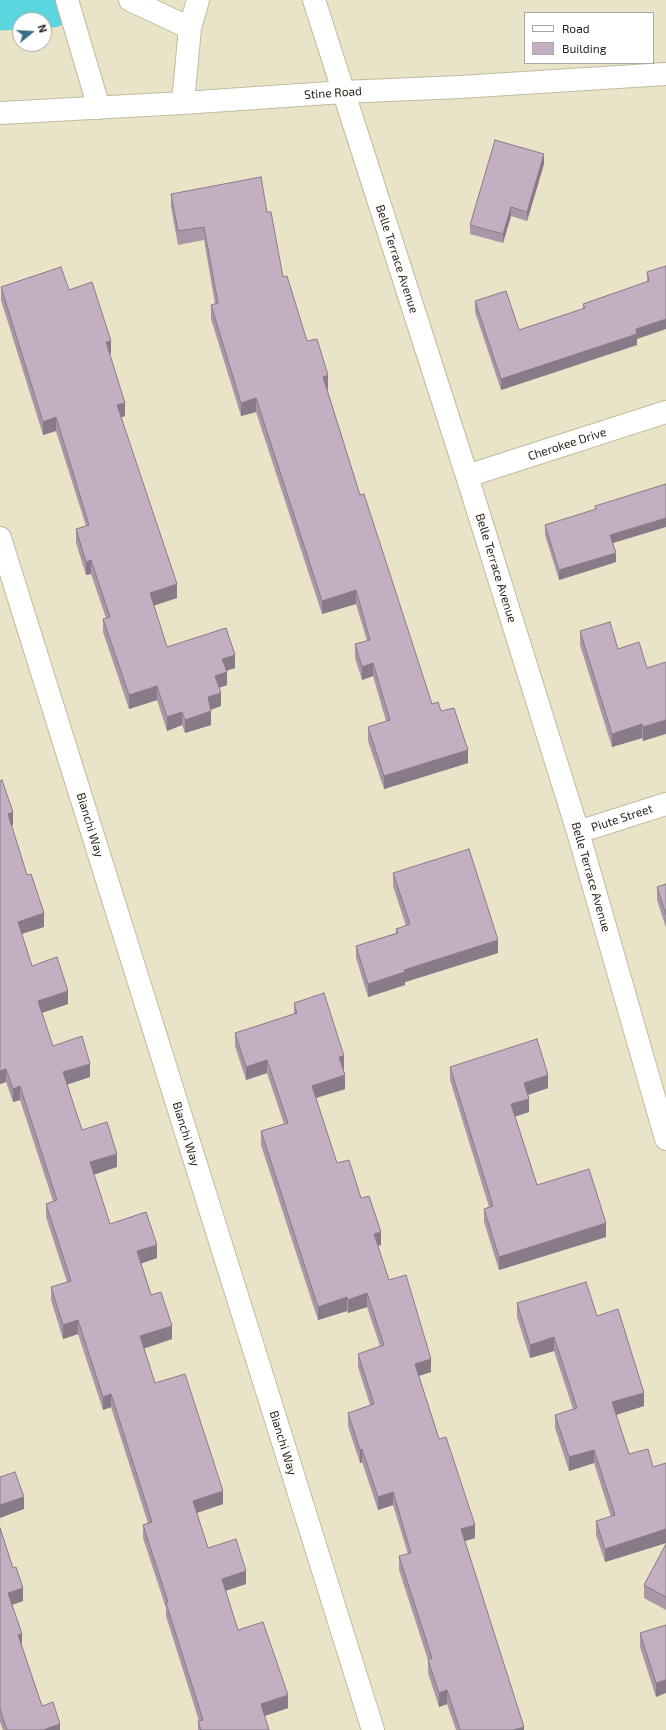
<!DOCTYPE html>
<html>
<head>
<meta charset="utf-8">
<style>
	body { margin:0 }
	#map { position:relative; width:666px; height:1730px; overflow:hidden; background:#e9e4c8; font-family:"Exo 2",sans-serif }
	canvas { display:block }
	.legend { position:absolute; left:524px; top:12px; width:130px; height:52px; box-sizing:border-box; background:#fff; border:1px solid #a9a8a3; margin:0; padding:5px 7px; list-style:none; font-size:12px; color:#27251a }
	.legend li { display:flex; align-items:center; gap:8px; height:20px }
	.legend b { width:20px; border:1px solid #a9a8a3 }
	.north { position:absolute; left:12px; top:12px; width:40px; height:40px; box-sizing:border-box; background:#fff; border:1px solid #a9a8a3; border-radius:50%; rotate:72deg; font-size:11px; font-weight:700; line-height:16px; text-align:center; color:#27251a }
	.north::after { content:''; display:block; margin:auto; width:14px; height:18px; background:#347087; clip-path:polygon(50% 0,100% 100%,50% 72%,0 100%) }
</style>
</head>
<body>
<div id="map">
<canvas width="666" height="1730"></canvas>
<ul class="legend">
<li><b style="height:5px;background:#fff"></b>Road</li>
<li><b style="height:11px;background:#c4aec2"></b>Building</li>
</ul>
<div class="north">N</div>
</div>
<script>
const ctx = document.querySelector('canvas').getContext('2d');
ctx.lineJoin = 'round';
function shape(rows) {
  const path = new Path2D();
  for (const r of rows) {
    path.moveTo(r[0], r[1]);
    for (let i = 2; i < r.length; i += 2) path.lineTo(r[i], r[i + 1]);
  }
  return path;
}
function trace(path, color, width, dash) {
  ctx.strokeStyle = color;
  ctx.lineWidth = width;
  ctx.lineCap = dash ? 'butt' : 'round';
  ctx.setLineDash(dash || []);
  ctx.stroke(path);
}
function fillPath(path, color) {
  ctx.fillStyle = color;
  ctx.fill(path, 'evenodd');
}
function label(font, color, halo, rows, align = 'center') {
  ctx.font = font + ' "Exo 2",sans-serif';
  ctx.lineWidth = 3;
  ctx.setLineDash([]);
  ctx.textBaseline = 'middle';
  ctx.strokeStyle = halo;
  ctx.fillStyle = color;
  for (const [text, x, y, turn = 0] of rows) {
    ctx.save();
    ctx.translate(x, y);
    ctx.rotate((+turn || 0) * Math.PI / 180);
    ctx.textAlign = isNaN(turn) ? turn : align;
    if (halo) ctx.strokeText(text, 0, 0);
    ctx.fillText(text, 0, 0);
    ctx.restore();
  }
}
const canal = shape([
	[0,15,53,12]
]);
const minor = shape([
	[67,0,99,108],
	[130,0,190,28],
	[314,0,467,476,578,832,666,1139],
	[183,103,190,28,198,0],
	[0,113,183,103,343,92,460,87,666,74],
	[467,476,666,412],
	[0,538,373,1730],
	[578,832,666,804]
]);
const wall = shape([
	[544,164,527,221,511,216,503,243,470,234,470,225],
	[171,194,267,212,283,277,307,341,328,389,327,389,360,495,432,704,441,711,468,763,384,789,368,741,368,727,386,721,373,676,362,680,355,658,355,644,367,641,356,604,322,614,256,412,241,416,211,319,211,305,215,304,204,240,178,245,171,207],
	[666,266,637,339,637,345,501,390,475,312,475,301,519,330,583,309,583,304,647,282,647,272],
	[1,287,69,290,111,354,110,354,125,416,121,417,177,598,153,605,167,647,235,668,226,671,227,685,219,688,221,706,211,710,211,725,185,733,182,725,167,731,157,700,129,709,103,632,103,619,106,618,91,574,86,575,76,543,76,529,86,526,56,431,43,435,1,300],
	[595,506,613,543,616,562,559,580,545,535,545,525,595,510],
	[580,631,618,649,647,668,643,741,642,738,612,747,580,645],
	[0,781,13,825,11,826,44,927,21,934,32,966,68,1004,42,1013,53,1046,90,1077,67,1084,82,1130,117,1167,94,1174,110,1224,157,1258,141,1263,151,1295,172,1339,144,1348,155,1383,223,1504,197,1513,208,1548,246,1584,225,1591,238,1630,288,1708,265,1716,269,1730,198,1730,198,1721,199,1721,166,1616,166,1608,143,1538,143,1525,148,1523,111,1407,103,1410,78,1334,63,1339,51,1300,51,1287,67,1282,46,1217,46,1204,53,1201,20,1100,13,1102,6,1082,0,1084],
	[393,873,498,953,405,982,405,985,368,997,356,958,356,946,396,933,396,929,406,926,393,886],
	[666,884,666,928,657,900,657,887],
	[294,1003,344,1069,343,1069,345,1089,316,1098,337,1163,361,1198,381,1245,377,1246,389,1280,431,1372,419,1376,439,1439,475,1538,465,1541,524,1730,456,1730,447,1704,439,1707,428,1673,428,1660,399,1570,399,1556,408,1554,393,1505,378,1510,362,1462,360,1463,348,1426,348,1413,370,1405,358,1367,358,1354,380,1346,367,1307,348,1313,347,1311,318,1320,261,1145,261,1131,284,1124,267,1073,246,1080,235,1046,235,1033,294,1014],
	[450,1067,548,1088,528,1095,529,1112,515,1116,537,1185,606,1237,499,1270,484,1222,484,1209,489,1207,450,1080],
	[517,1303,597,1316,644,1406,616,1415,629,1454,653,1467,666,1463,666,1543,605,1562,596,1535,596,1521,611,1517,594,1463,569,1471,555,1428,555,1415,573,1409,554,1351,530,1358,517,1317],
	[0,1528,23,1601,12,1605,22,1646,42,1706,60,1730,3,1730,0,1722],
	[666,1544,666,1610,644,1598,644,1585],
	[666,1625,656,1697,640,1647,640,1633]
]);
const shadedWall = shape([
	[544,154,544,164,527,221,527,212],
	[511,207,511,216,503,243,503,234],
	[666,319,666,329,637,339,637,345,501,390,501,379,636,329],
	[111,341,111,354,106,356,106,342],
	[328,375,328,389,323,390,323,377],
	[256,398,256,412,241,416,241,403],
	[125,403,125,416,117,419,117,405],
	[56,417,56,431,43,435,43,422],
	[666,518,666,527,610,544,610,535],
	[616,553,616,562,559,580,559,570],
	[91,560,91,574,86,575,86,562],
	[177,584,177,598,150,607,150,593],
	[356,590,356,604,322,614,322,601],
	[235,655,235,668,222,672,222,659],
	[373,663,373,676,362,680,362,667],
	[227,672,227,685,215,689,215,676],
	[157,686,157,700,129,709,129,695],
	[221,693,221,706,208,710,208,697],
	[211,711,211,725,185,733,185,720],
	[182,712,182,725,167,731,167,717],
	[666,720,666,734,643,741,643,727],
	[642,724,642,738,612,747,612,734],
	[468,750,468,763,384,789,384,776],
	[13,812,13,825,8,827,8,814],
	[44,913,44,927,18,935,18,922],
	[498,940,498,953,405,982,405,985,368,997,368,984,404,970],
	[68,991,68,1004,38,1014,38,1001],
	[344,1056,344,1069,339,1070,339,1057],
	[267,1060,267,1073,246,1080,246,1067],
	[90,1064,90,1077,63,1086,63,1072],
	[6,1069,6,1082,0,1084,0,1071],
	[345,1075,345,1089,312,1099,312,1086],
	[548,1075,548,1088,524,1096,524,1083],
	[20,1086,20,1100,13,1102,13,1089],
	[529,1099,529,1112,511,1118,511,1104],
	[117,1154,117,1167,90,1176,90,1162],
	[606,1223,606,1237,499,1270,499,1257],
	[381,1232,381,1245,374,1247,374,1234],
	[157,1245,157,1258,137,1265,137,1251],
	[367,1293,367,1307,348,1313,348,1300],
	[347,1297,347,1311,318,1320,318,1307],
	[78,1320,78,1334,63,1339,63,1325],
	[172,1326,172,1339,140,1350,140,1336],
	[554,1337,554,1351,530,1358,530,1345],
	[431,1359,431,1372,415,1377,415,1364],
	[644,1393,644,1406,612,1416,612,1402],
	[111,1394,111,1407,103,1410,103,1397],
	[362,1449,362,1462,360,1463,360,1450],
	[594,1450,594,1463,569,1471,569,1457],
	[223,1491,223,1504,193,1514,193,1501],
	[393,1492,393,1505,378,1510,378,1497],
	[24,1497,24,1509,0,1518,0,1505],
	[475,1525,475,1538,461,1542,461,1529],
	[666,1529,666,1543,605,1562,605,1549],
	[246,1571,246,1584,222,1592,222,1579],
	[23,1588,23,1601,8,1606,8,1593],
	[22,1634,22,1647,18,1635],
	[666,1680,666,1693,656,1697,656,1683],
	[447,1690,447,1704,439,1707,439,1693],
	[288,1695,288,1708,261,1717,261,1704],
	[60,1724,60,1730,43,1730],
	[524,1727,524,1730,513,1730]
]);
const building = shape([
	[495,140,544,154,527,212,511,207,503,234,470,225,495,140],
	[261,177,267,212,271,212,283,277,287,276,307,341,317,339,328,375,323,377,360,495,364,494,432,704,438,702,441,711,454,708,468,750,384,776,368,727,390,720,373,663,362,667,355,644,370,640,356,590,322,601,256,398,241,403,211,305,218,303,204,227,178,231,171,194,261,177],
	[666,266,666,319,636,329,637,334,501,379,475,301,506,291,519,330,585,308,583,304,649,281,647,272,666,266],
	[61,267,69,290,92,282,111,341,106,342,125,403,117,405,177,584,150,593,167,647,226,628,235,655,222,659,227,672,215,676,221,693,208,697,211,711,185,720,182,712,167,717,157,686,129,695,103,619,110,617,91,560,86,562,76,529,89,525,56,417,43,422,1,287,61,267],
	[666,484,666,518,610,535,616,553,559,570,545,525,596,509,595,506,666,484],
	[610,622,618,649,639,642,647,668,666,662,666,720,643,727,642,724,612,734,580,631,610,622],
	[2,780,13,812,8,814,27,875,31,874,44,913,18,922,32,966,57,957,68,991,38,1001,53,1046,82,1036,90,1064,63,1072,82,1130,107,1122,117,1154,90,1162,110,1224,146,1212,157,1245,137,1251,151,1295,161,1292,172,1326,140,1336,155,1383,185,1374,223,1491,193,1501,208,1548,236,1539,246,1571,222,1579,238,1630,263,1622,288,1695,261,1704,269,1730,201,1730,198,1721,203,1720,166,1603,168,1602,143,1525,152,1522,111,1394,103,1397,78,1320,63,1325,51,1287,71,1281,46,1204,57,1200,20,1086,13,1089,6,1069,0,1071,0,781,2,780],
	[469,849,498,940,404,970,405,972,368,984,356,946,398,933,396,929,410,924,393,873,469,849],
	[666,884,666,915,657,887,666,884],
	[324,993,344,1056,339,1057,345,1075,312,1086,337,1163,349,1160,361,1198,369,1196,381,1232,374,1234,389,1280,406,1275,431,1359,415,1364,439,1439,446,1437,475,1525,461,1529,524,1727,513,1730,460,1730,447,1690,439,1693,428,1660,432,1658,399,1556,411,1553,393,1492,378,1497,362,1449,360,1450,348,1413,374,1404,358,1354,384,1345,367,1293,348,1300,347,1297,318,1307,261,1131,288,1123,267,1060,246,1067,235,1033,297,1013,294,1003,324,993],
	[537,1039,548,1075,524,1083,529,1099,511,1104,537,1185,589,1169,606,1223,499,1257,484,1209,493,1206,450,1067,537,1039],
	[586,1282,597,1316,618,1309,644,1393,612,1402,629,1454,648,1449,653,1467,666,1463,666,1529,605,1549,596,1521,615,1515,594,1450,569,1457,555,1415,577,1408,554,1337,530,1345,517,1303,586,1282],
	[15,1472,24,1497,0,1505,0,1477,15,1472],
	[0,1528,13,1568,16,1567,23,1588,8,1593,22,1634,18,1635,42,1706,53,1702,60,1724,43,1730,7,1730,0,1709,0,1528],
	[666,1544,666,1597,644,1585,666,1544],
	[666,1625,666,1680,656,1683,640,1633,666,1625]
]);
const streetNames = [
	["Stine Road",333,93,-4],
	["Belle Terrace Avenue",397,259,72],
	["Cherokee Drive",567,444,-18],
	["Belle Terrace Avenue",496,568,73],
	["Piute Street",622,818,-18],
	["Bianchi Way",90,825,73],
	["Belle Terrace Avenue",591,877,74],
	["Bianchi Way",186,1134,73],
	["Bianchi Way",283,1443,73]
];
trace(canal, '#5bd5de', 31);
trace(minor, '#c0bba0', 24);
trace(minor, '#fff', 22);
fillPath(wall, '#a996a7');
fillPath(shadedWall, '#897a88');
fillPath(building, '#c4aec2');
trace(building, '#897a88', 1);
label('12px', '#27251a', '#fff', streetNames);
</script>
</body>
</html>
